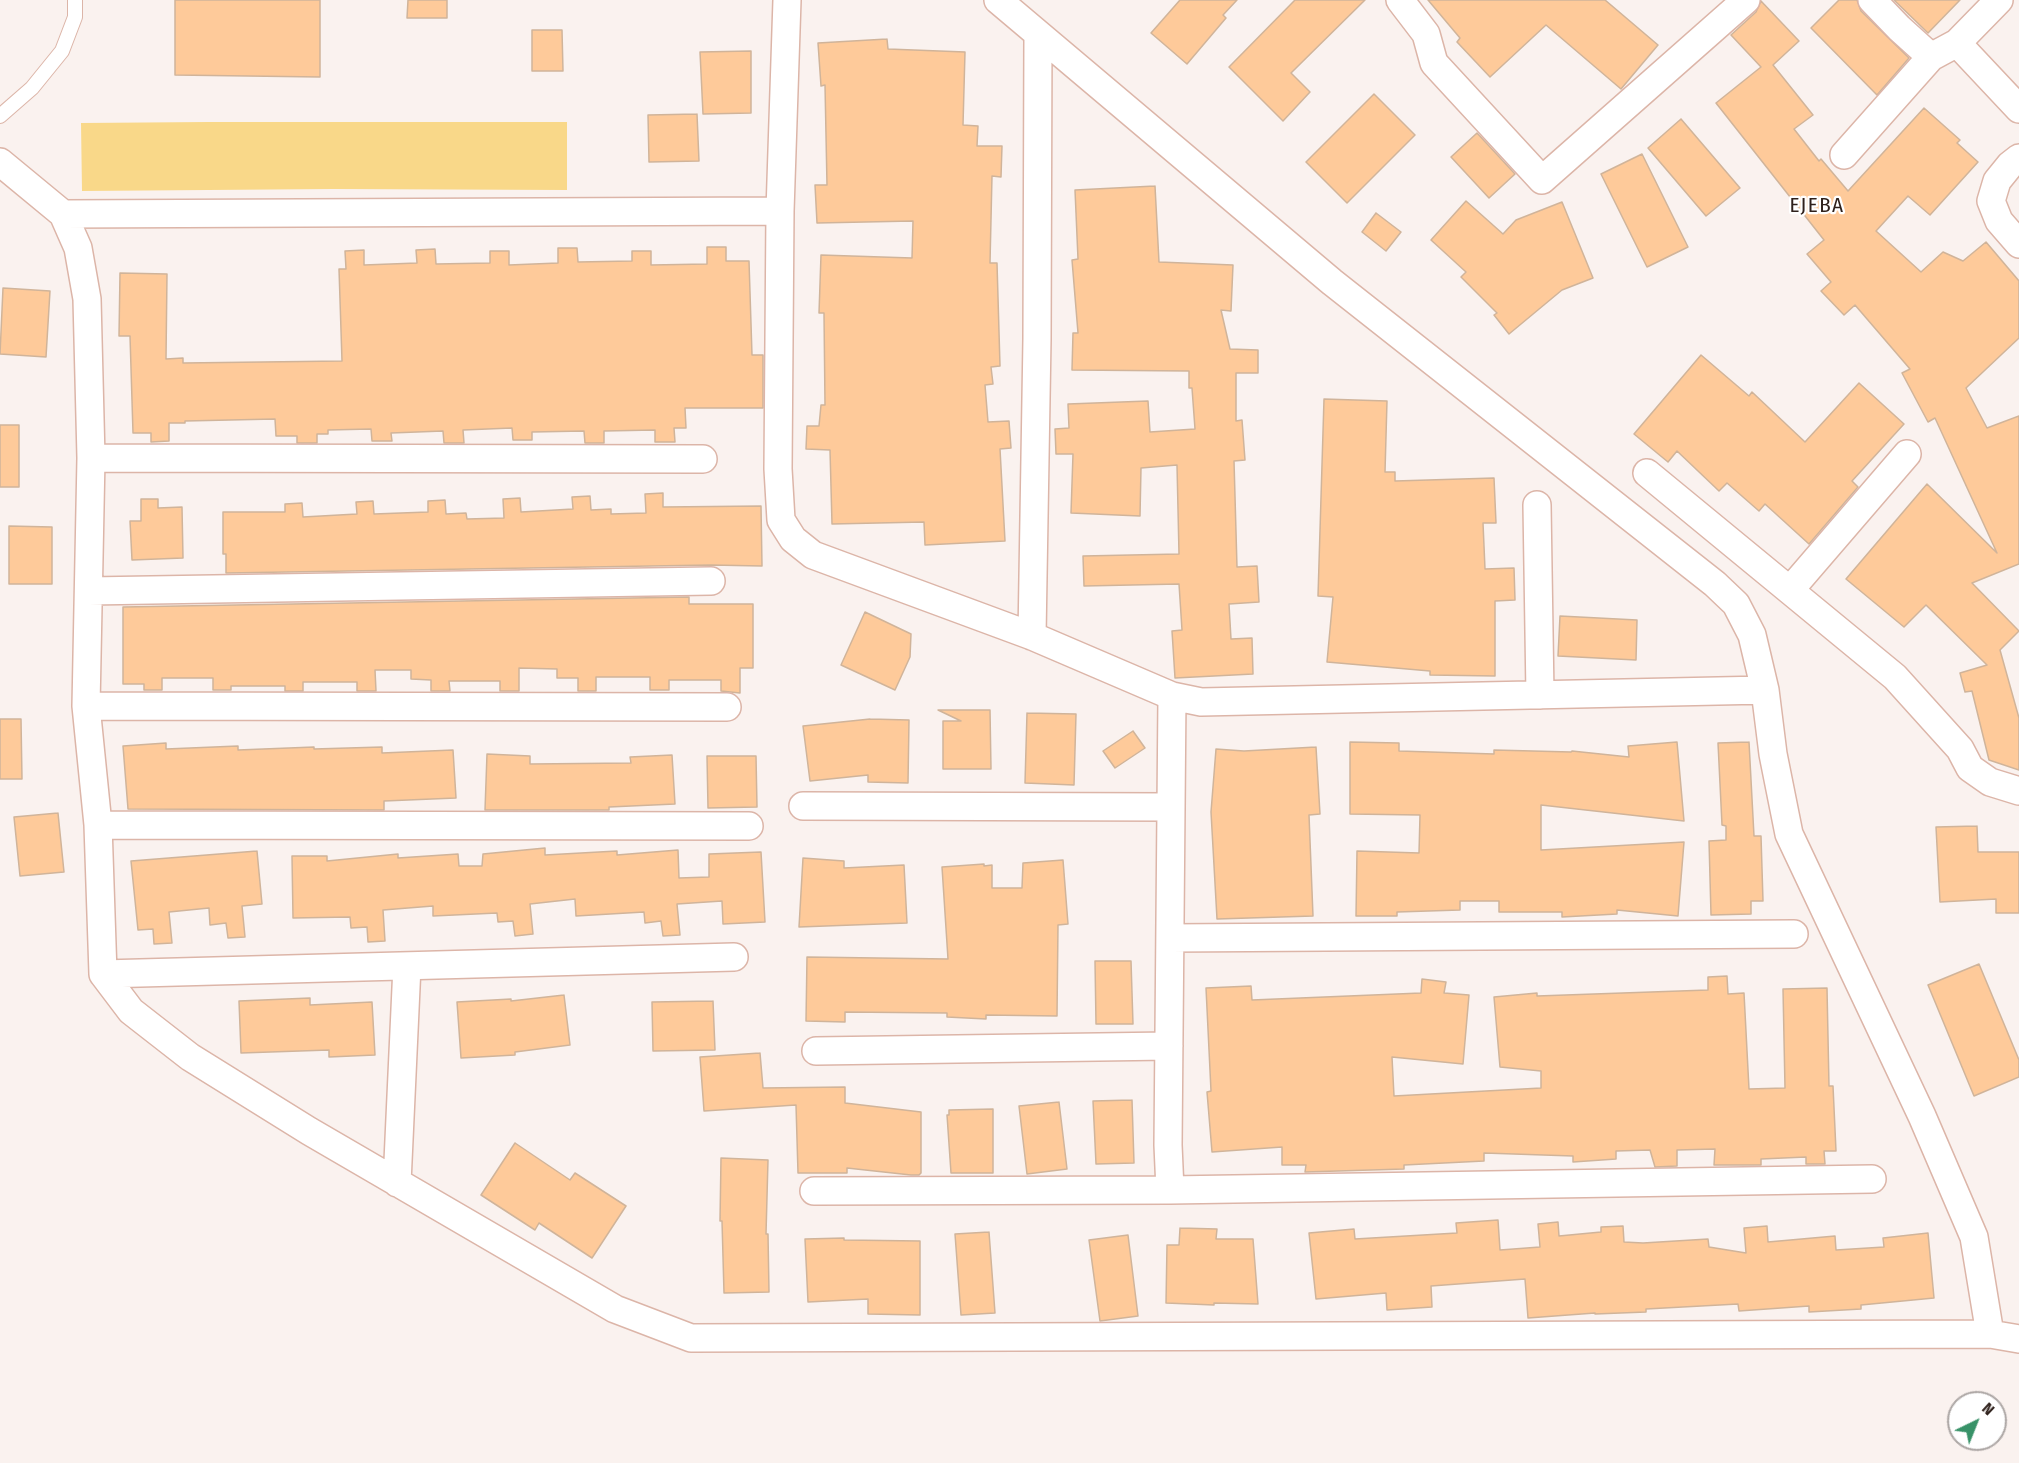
<!DOCTYPE html>
<html>
<head>
<meta charset="utf-8">
<style>
	body { margin:0 }
	#map { position:relative; width:2019px; height:1463px; overflow:hidden; background:#faf2ef; font-family:"Fira Sans Condensed",sans-serif }
	canvas { display:block }
	.north { position:absolute; left:1947px; top:1391px; width:60px; height:60px; box-sizing:border-box; background:#fff; border:2px solid #aca6a4; border-radius:50%; rotate:43deg; font-size:16px; font-weight:700; line-height:24px; text-align:center; color:#2f211c }
	.north::after { content:''; display:block; margin:auto; width:21px; height:27px; background:#389268; clip-path:polygon(50% 0,100% 100%,50% 72%,0 100%) }
</style>
</head>
<body>
<div id="map">
<canvas width="2019" height="1463"></canvas>
<div class="north">N</div>
</div>
<script>
const ctx = document.querySelector('canvas').getContext('2d');
ctx.lineJoin = 'round';
function fillPath(path, color) {
  ctx.fillStyle = color;
  ctx.fill(path, 'evenodd');
}
function shape(rows) {
  const path = new Path2D();
  for (const r of rows) {
    path.moveTo(r[0], r[1]);
    for (let i = 2; i < r.length; i += 2) path.lineTo(r[i], r[i + 1]);
  }
  return path;
}
function trace(path, color, width, dash) {
  ctx.strokeStyle = color;
  ctx.lineWidth = width;
  ctx.lineCap = dash ? 'butt' : 'round';
  ctx.setLineDash(dash || []);
  ctx.stroke(path);
}
function label(font, color, halo, rows, align = 'center') {
  ctx.font = font + ' "Fira Sans Condensed",sans-serif';
  ctx.lineWidth = 4.5;
  ctx.setLineDash([]);
  ctx.textBaseline = 'middle';
  ctx.strokeStyle = halo;
  ctx.fillStyle = color;
  for (const [text, x, y, turn = 0] of rows) {
    ctx.save();
    ctx.translate(x, y);
    ctx.rotate((+turn || 0) * Math.PI / 180);
    ctx.textAlign = isNaN(turn) ? turn : align;
    if (halo) ctx.strokeText(text, 0, 0);
    ctx.fillText(text, 0, 0);
    ctx.restore();
  }
}
const green = shape([
	[208,122,567,122,567,190,334,189,82,191,81,123]
]);
const building = shape([
	[175,0,320,0,320,77,175,75,175,0],
	[408,0,447,0,447,18,407,18,408,0],
	[1180,0,1237,0,1223,15,1226,18,1187,64,1151,33,1180,0],
	[1295,0,1365,0,1291,73,1310,92,1283,121,1229,67,1295,0],
	[1428,0,1605,0,1658,45,1621,89,1546,25,1490,77,1457,42,1460,38,1428,0],
	[1839,0,1857,0,1861,11,1909,58,1877,95,1811,28,1839,0],
	[1894,0,1960,0,1928,33,1894,0],
	[1761,1,1799,41,1773,65,1813,115,1794,129,1819,161,1821,159,1848,191,1924,108,1960,140,1957,143,1978,162,1930,215,1908,196,1876,231,1921,272,1943,252,1963,261,1986,242,2019,281,2019,338,1966,388,1987,428,2019,416,2019,564,1972,583,2019,631,2000,650,2019,718,2019,770,1989,760,1972,691,1965,692,1960,673,1987,665,1926,605,1904,627,1846,579,1927,484,1997,553,1935,418,1928,422,1902,373,1910,369,1855,305,1844,315,1821,291,1831,282,1807,254,1824,240,1716,103,1761,67,1731,35,1756,12,1761,1],
	[532,30,562,30,563,71,532,71,532,30],
	[887,39,888,49,965,52,963,125,978,126,977,146,1002,146,1001,177,992,176,990,263,997,263,1000,366,991,367,993,384,985,385,988,422,1009,421,1011,448,1000,449,1005,541,925,545,924,522,832,524,830,450,806,449,807,426,819,426,821,405,825,405,824,313,819,313,821,255,912,258,913,221,817,223,815,185,827,185,825,85,821,86,818,43,887,39],
	[751,51,751,113,703,114,700,52,751,51],
	[1374,94,1415,135,1347,203,1306,162,1374,94],
	[697,114,699,161,649,162,648,115,697,114],
	[1681,119,1740,188,1706,216,1648,148,1681,119],
	[1477,133,1515,174,1489,198,1451,157,1477,133],
	[1642,154,1688,247,1647,267,1601,174,1642,154],
	[1155,186,1159,262,1233,265,1231,311,1221,310,1230,349,1258,350,1258,373,1236,373,1236,421,1242,420,1245,460,1234,461,1237,567,1257,566,1259,602,1229,604,1231,639,1252,638,1253,674,1175,678,1172,631,1182,630,1179,584,1084,586,1083,556,1179,554,1177,465,1141,468,1140,516,1071,513,1073,454,1056,454,1055,429,1069,428,1068,404,1148,401,1150,432,1195,429,1192,388,1189,388,1189,371,1072,370,1073,333,1078,333,1072,260,1078,259,1075,190,1155,186],
	[1466,201,1503,234,1516,220,1562,202,1593,278,1562,290,1509,334,1494,315,1497,313,1461,277,1466,272,1431,240,1466,201],
	[1376,213,1401,232,1386,251,1362,232,1376,213],
	[707,247,726,247,726,261,749,261,752,355,763,355,763,408,685,408,686,428,674,428,675,442,655,442,655,430,604,431,604,443,585,443,584,431,532,432,532,440,513,440,512,428,463,430,464,443,444,443,443,431,391,433,392,441,372,441,371,429,328,430,328,434,317,434,317,443,297,443,297,436,276,436,275,419,185,421,185,423,169,423,169,441,151,442,151,433,133,433,130,336,119,336,120,273,167,274,166,359,183,358,183,363,342,361,339,269,346,269,345,251,364,250,364,265,417,263,416,250,435,249,436,264,490,263,490,251,509,251,509,265,558,263,558,248,577,248,578,262,632,261,632,251,651,251,651,265,707,264,707,247],
	[3,288,50,291,46,357,0,354,3,288],
	[1701,355,1749,396,1752,392,1805,442,1859,383,1904,424,1852,481,1858,487,1809,544,1765,504,1759,511,1727,483,1719,491,1677,451,1668,462,1634,434,1701,355],
	[1324,399,1387,401,1385,472,1395,472,1395,481,1494,478,1496,523,1483,523,1485,569,1514,568,1515,600,1495,601,1495,676,1430,675,1430,671,1327,662,1333,597,1318,596,1324,399],
	[0,425,19,425,19,487,0,487,0,425],
	[663,493,663,507,761,506,762,566,711,565,226,573,226,554,223,554,223,512,285,512,285,504,302,503,303,517,357,514,356,502,373,501,374,514,428,512,428,501,445,500,446,514,466,513,467,519,504,518,503,499,520,498,521,512,573,509,572,497,590,496,591,510,611,509,611,514,646,513,645,494,663,493],
	[141,499,158,499,158,508,182,507,183,558,132,560,130,521,141,521,141,499],
	[9,526,52,527,52,584,9,584,9,526],
	[689,597,689,604,753,604,753,668,740,668,740,693,721,691,721,680,669,680,669,690,650,690,650,677,596,677,596,691,578,691,578,678,557,678,557,669,519,668,519,691,500,691,500,681,449,681,450,691,431,691,431,680,411,679,411,670,375,670,376,691,357,691,357,682,303,682,303,691,285,691,285,686,231,686,231,690,213,690,213,678,162,678,162,690,144,690,144,684,123,684,123,607,689,597],
	[865,612,911,634,910,657,895,690,841,665,865,612],
	[1560,616,1637,620,1636,660,1558,656,1560,616],
	[938,710,990,710,991,769,943,769,943,721,961,721,938,710],
	[1027,713,1076,714,1074,785,1025,783,1027,713],
	[0,719,21,719,22,779,0,779,0,719],
	[870,719,909,720,908,783,868,782,868,775,810,781,803,726,870,719],
	[1133,731,1145,748,1115,768,1103,751,1133,731],
	[1350,742,1399,743,1399,751,1494,754,1494,750,1571,752,1572,751,1629,757,1628,746,1677,742,1684,821,1541,805,1541,850,1684,842,1678,916,1617,910,1617,914,1562,917,1562,912,1499,912,1499,901,1460,901,1460,910,1397,912,1397,916,1356,916,1357,851,1419,853,1420,815,1350,814,1350,742],
	[1749,742,1754,836,1761,836,1763,901,1751,901,1751,914,1711,915,1709,841,1726,840,1726,826,1722,825,1718,743,1749,742],
	[166,743,166,749,238,746,238,750,314,747,314,749,382,747,382,753,453,750,456,798,384,801,384,810,128,809,123,746,166,743],
	[1316,747,1320,814,1309,815,1313,916,1217,919,1211,812,1216,749,1244,751,1316,747],
	[487,754,530,756,530,764,631,763,630,757,672,755,675,804,609,807,609,810,485,810,487,754],
	[707,756,756,756,757,807,708,808,707,756],
	[58,813,64,872,20,876,14,817,58,813],
	[1977,826,1978,852,2019,852,2019,913,1996,913,1996,899,1940,902,1936,827,1977,826],
	[545,848,545,855,617,851,617,855,678,850,679,878,709,877,709,854,761,852,765,922,723,924,722,901,677,904,680,935,663,936,661,921,645,923,644,912,576,916,575,899,530,904,533,934,515,936,513,921,498,922,497,913,433,916,433,906,383,910,385,941,368,942,367,927,351,928,350,917,293,918,292,856,327,856,327,861,398,854,398,858,458,854,459,866,482,866,483,854,545,848],
	[257,851,262,904,242,906,245,937,228,938,226,923,210,925,209,908,169,912,172,943,154,944,153,929,138,930,131,861,257,851],
	[803,858,844,861,844,868,904,865,907,923,799,927,803,858],
	[1063,860,1068,924,1058,925,1057,1016,986,1015,986,1019,947,1017,947,1013,845,1012,845,1022,806,1021,807,957,948,959,942,867,984,864,984,866,992,865,992,888,1022,888,1023,863,1063,860],
	[1095,961,1131,961,1133,1024,1096,1024,1095,961],
	[1979,964,2019,1060,2019,1077,1974,1096,1928,985,1979,964],
	[1727,976,1728,994,1744,993,1749,1089,1785,1088,1783,989,1827,988,1829,1086,1833,1086,1836,1151,1824,1151,1825,1164,1806,1164,1806,1157,1761,1159,1761,1165,1714,1165,1715,1149,1677,1150,1677,1166,1655,1167,1650,1150,1616,1151,1616,1159,1573,1162,1573,1156,1484,1153,1484,1161,1404,1165,1404,1169,1305,1172,1306,1165,1282,1165,1282,1147,1212,1152,1207,1092,1211,1091,1206,988,1251,986,1252,1000,1421,993,1422,979,1446,982,1444,993,1469,995,1463,1064,1392,1057,1394,1096,1541,1088,1541,1071,1500,1067,1494,997,1537,993,1537,996,1708,990,1708,977,1727,976],
	[564,995,570,1045,515,1052,515,1055,461,1058,457,1002,511,999,511,1001,564,995],
	[310,998,310,1005,372,1002,375,1055,329,1057,329,1050,241,1053,239,1001,310,998],
	[713,1001,715,1050,653,1051,652,1002,713,1001],
	[760,1053,763,1088,845,1087,845,1103,921,1112,921,1173,919,1175,911,1175,847,1168,847,1173,798,1173,796,1105,704,1111,700,1057,760,1053],
	[1132,1100,1134,1163,1096,1164,1093,1101,1132,1100],
	[1059,1102,1067,1169,1027,1174,1019,1106,1059,1102],
	[993,1109,993,1173,951,1173,947,1115,949,1115,949,1110,993,1109],
	[515,1143,570,1180,575,1173,626,1206,592,1258,539,1223,535,1230,481,1195,515,1143],
	[721,1158,768,1160,766,1234,768,1234,769,1292,724,1293,722,1221,720,1221,721,1158],
	[1498,1220,1500,1250,1540,1247,1538,1224,1558,1222,1559,1236,1601,1232,1601,1227,1623,1226,1624,1242,1643,1243,1708,1239,1709,1247,1746,1253,1744,1228,1767,1226,1768,1242,1835,1236,1836,1250,1884,1247,1883,1238,1928,1233,1934,1298,1861,1305,1861,1309,1809,1312,1809,1306,1739,1311,1738,1304,1646,1309,1646,1312,1595,1314,1595,1313,1528,1318,1525,1279,1431,1286,1432,1307,1387,1310,1386,1293,1316,1299,1309,1233,1354,1229,1355,1239,1457,1233,1456,1223,1498,1220],
	[1180,1228,1217,1229,1216,1239,1253,1239,1258,1304,1214,1303,1214,1305,1166,1303,1167,1245,1179,1245,1180,1228],
	[989,1232,995,1313,961,1315,955,1234,989,1232],
	[1128,1235,1138,1316,1100,1321,1089,1240,1128,1235],
	[844,1238,844,1240,920,1241,920,1315,868,1314,868,1299,808,1302,805,1239,844,1238]
]);
const service = shape([
	[0,116,32,88,62,51,75,17,75,0]
]);
const minor = shape([
	[787,0,780,211,778,469,781,520,793,539,813,555,1032,636,1172,696,1201,702,1765,690],
	[998,0,1332,282,1715,584,1736,604,1752,635,1765,690,1773,754,1789,834,1922,1116,1974,1237,1990,1334],
	[1400,0,1426,34,1434,63,1542,180,1746,0],
	[1872,0,1899,28,1931,57],
	[1957,43,2019,109],
	[1844,155,1931,57,1957,43,1999,0],
	[2019,158,2010,165,1997,181,1991,201,1999,221,2019,244],
	[0,162,63,214,78,248,87,299,91,458,86,706,98,825,103,974,131,1011,190,1057,309,1131,615,1309,691,1338,1990,1334,2019,1339],
	[63,214,780,211],
	[91,458,703,459],
	[1647,473,1895,677,1960,749,1970,768,1990,782,2019,791],
	[1537,505,1540,695],
	[1790,590,1907,454],
	[89,591,711,581],
	[1032,636,1037,339,1038,34],
	[86,706,727,707],
	[803,806,1171,807],
	[98,825,749,826],
	[1170,938,1794,934],
	[103,974,734,957],
	[816,1051,1169,1046],
	[397,1183,407,966],
	[1170,1190,1872,1179],
	[814,1191,1170,1190,1168,1145,1172,696]
]);
const quarterNames = [
	["EJEBA",1817,206]
];
fillPath(green, '#f9d889');
fillPath(building, '#feca9a');
trace(building, '#d0b49a', 1.5);
trace(service, '#dcb5a8', 16);
trace(minor, '#dcb5a8', 30);
trace(service, '#fff', 14);
trace(minor, '#fff', 27);
ctx.letterSpacing = '1.5px';
label('21px', '#2f211c', '#fff', quarterNames);
ctx.letterSpacing = '0px';
</script>
</body>
</html>
